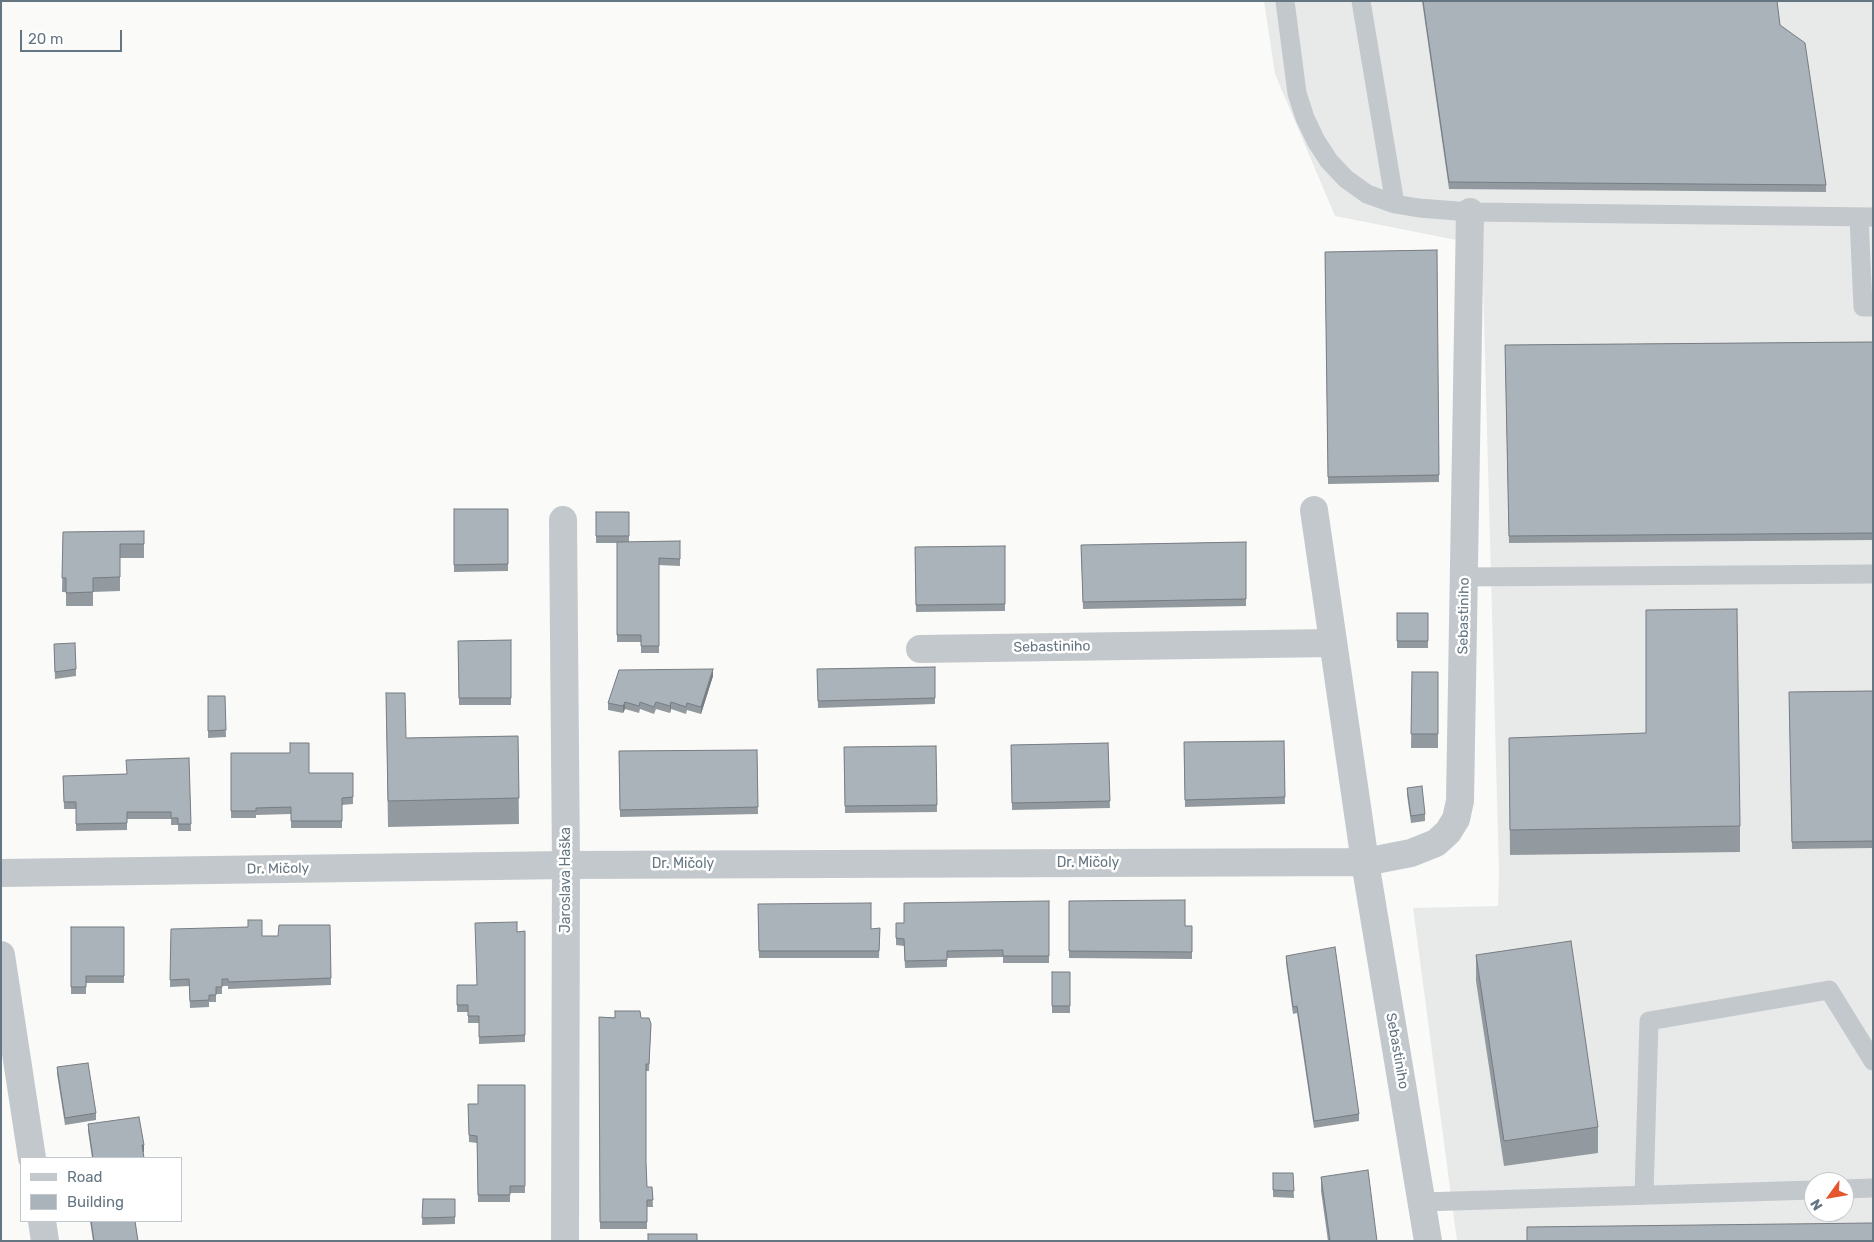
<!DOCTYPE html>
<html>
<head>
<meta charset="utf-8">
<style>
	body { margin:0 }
	#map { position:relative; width:1874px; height:1242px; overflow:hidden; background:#fafaf8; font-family:Rubik,sans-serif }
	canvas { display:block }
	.frame { position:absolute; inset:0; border:2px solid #657683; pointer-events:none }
	.legend { position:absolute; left:20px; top:1157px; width:162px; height:65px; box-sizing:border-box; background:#fff; border:1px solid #c1c8cd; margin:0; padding:6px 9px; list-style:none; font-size:15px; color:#657683 }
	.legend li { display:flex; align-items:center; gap:10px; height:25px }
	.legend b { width:25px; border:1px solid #c1c8cd }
	.north { position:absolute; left:1804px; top:1172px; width:50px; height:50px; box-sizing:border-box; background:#fff; border:1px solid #c1c8cd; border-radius:50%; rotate:238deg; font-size:14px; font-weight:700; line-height:20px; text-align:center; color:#657683 }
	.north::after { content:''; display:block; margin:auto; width:18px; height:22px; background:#e4572e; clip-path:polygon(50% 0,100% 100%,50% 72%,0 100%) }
	.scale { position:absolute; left:20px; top:30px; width:102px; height:22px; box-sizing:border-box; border:2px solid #657683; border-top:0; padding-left:6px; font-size:15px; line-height:18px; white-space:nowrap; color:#657683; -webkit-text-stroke:4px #fff; paint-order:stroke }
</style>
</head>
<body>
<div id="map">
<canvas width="1874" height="1242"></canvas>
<div class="frame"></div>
<ul class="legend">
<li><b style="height:6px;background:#c3c8cc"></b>Road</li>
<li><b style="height:14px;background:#aab3b9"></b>Building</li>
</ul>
<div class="north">N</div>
<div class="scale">20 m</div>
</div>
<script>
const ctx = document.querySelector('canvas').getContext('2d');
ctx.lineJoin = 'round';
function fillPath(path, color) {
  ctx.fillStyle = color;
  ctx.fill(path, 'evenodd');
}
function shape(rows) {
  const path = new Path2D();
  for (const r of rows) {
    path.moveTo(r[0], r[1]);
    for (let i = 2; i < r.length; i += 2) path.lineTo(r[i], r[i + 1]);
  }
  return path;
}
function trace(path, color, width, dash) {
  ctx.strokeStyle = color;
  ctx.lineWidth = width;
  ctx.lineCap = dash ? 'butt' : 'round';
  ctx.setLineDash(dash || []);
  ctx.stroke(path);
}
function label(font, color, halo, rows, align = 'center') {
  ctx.font = font + ' Rubik,sans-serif';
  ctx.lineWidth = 5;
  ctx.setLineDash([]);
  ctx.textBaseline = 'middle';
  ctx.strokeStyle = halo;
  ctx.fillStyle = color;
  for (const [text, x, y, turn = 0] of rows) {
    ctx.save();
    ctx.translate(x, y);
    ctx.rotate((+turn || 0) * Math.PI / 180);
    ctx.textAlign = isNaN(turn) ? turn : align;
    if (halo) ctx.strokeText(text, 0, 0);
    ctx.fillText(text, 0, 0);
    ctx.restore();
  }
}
const built = shape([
	[1264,1,1873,1,1873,1241,1457,1241,1413,908,1498,906,1499,871,1482,245,1335,216,1275,74],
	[1814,1182,1844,1182,1844,1212,1814,1212]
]);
const service = shape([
	[1285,1,1297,93,1305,118,1316,141,1329,161,1346,179,1367,194,1395,204,1419,208,1470,212,1873,217],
	[1361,1,1395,204],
	[1859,217,1863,307,1873,307],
	[1464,577,1873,574],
	[1844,1189,1873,1188],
	[1644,1195,1649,1021,1829,990,1873,1061],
	[1422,1202,1814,1190]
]);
const minor = shape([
	[1314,510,1365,862,1428,1241],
	[563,520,566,865,565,1241],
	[920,649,1333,643],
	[1,873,566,865,1365,862,1411,853,1436,843,1448,832,1456,819,1460,801,1470,212],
	[1,955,32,1158],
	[42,1221,45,1241]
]);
const wall = shape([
	[1422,1,1777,1,1780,25,1826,185,1826,192,1449,189],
	[1437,250,1439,482,1328,484,1325,252],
	[1873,342,1873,540,1509,543,1505,345],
	[454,509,508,509,508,571,454,572],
	[596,512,629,512,629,542,680,541,680,566,659,565,659,653,641,653,641,642,617,642,617,543,596,543],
	[144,531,144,558,120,558,120,591,93,592,93,606,66,606,66,592,62,592,63,532],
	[1246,542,1246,606,1083,609,1081,545],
	[1005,546,1005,611,916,612,915,547],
	[1397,613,1428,613,1428,648,1397,648],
	[511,640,511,705,459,705,458,641],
	[54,644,76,669,76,676,55,679],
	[935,667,935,704,818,708,817,669],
	[1412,672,1438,672,1438,748,1411,748],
	[713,676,701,714,687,710,686,714,671,709,670,713,656,709,654,714,640,709,639,713,625,709,623,713,608,710,608,703],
	[1873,691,1873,848,1792,849,1789,692],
	[386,693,406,738,518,736,519,824,388,827],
	[208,696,225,696,226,737,208,738],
	[1509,738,1740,826,1740,852,1510,855],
	[1284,741,1285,804,1185,807,1184,742],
	[1108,743,1110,808,1012,810,1011,745],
	[936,746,937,812,845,813,844,747],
	[757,750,758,814,620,817,619,751],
	[231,753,309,773,353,773,353,804,342,805,342,828,291,828,291,814,256,815,256,818,231,818],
	[189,758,191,831,178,831,178,825,171,825,171,819,127,819,127,830,76,831,76,809,64,809,63,776,126,774],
	[1407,788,1425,814,1425,821,1411,823,1407,795],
	[1049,901,1049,963,1003,963,1003,957,947,958,947,967,905,968,904,946,896,945,896,923,904,923],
	[1069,901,1185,926,1192,926,1192,959,1069,958],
	[758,904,871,929,880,928,879,958,759,958],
	[330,925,331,985,228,989,228,986,222,986,222,994,216,994,216,1002,209,1002,209,1007,190,1008,189,986,170,987,171,929,262,936,278,936],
	[71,927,124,927,124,983,86,983,86,994,71,994],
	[525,931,525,1042,479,1044,479,1023,468,1023,468,1012,457,1012,457,985,476,985,517,932],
	[1476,955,1598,1127,1598,1153,1504,1166,1476,981],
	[1286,956,1359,1114,1359,1121,1314,1128,1297,1013,1293,1014,1286,963],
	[1052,972,1070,972,1070,1013,1052,1013],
	[599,1017,641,1018,651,1024,649,1071,646,1071,646,1162,647,1187,652,1187,653,1207,647,1207,647,1229,600,1229],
	[57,1067,96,1113,96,1120,65,1125,57,1074],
	[525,1085,525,1193,510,1193,510,1202,478,1202,477,1143,469,1142,468,1104,478,1104],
	[88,1124,144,1152,143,1152,144,1158,92,1158,88,1131],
	[1273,1173,1293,1173,1294,1198,1273,1197],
	[1321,1177,1377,1241,1328,1241,1321,1191],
	[423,1199,455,1199,455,1224,422,1225],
	[90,1221,135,1221,138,1241,93,1241]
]);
const shadedWall = shape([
	[713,669,713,676,701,714,701,707],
	[625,702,625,709,623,713,623,706],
	[671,702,671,709,670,713,670,706],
	[142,1145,144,1145,144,1152,142,1152]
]);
const building = shape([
	[1423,1,1777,1,1780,25,1805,43,1826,185,1449,182,1423,1],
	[1437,250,1439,475,1328,477,1325,252,1437,250],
	[1873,342,1873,533,1509,536,1505,345,1873,342],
	[454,509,508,509,508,564,454,565,454,509],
	[596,512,629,512,629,536,596,536,596,512],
	[144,531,144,544,120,544,120,577,93,578,93,592,66,593,66,578,62,578,63,532,144,531],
	[680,541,680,559,659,558,659,646,641,646,641,635,617,635,617,542,680,541],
	[1246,542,1246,599,1083,602,1081,545,1246,542],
	[1005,546,1005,604,916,605,915,547,1005,546],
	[1737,609,1740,826,1510,830,1509,738,1646,733,1646,610,1737,609],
	[1397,613,1428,613,1428,641,1397,641,1397,613],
	[511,640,511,698,459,698,458,641,511,640],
	[75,643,76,669,55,672,54,644,75,643],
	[935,667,935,698,818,701,817,669,935,667],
	[713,669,701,707,687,703,686,707,671,702,670,706,656,702,654,707,640,702,639,706,625,702,623,706,608,703,619,670,713,669],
	[1412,672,1438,672,1438,734,1411,734,1412,672],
	[1873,691,1873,841,1792,842,1789,692,1873,691],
	[386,693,405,693,406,738,518,736,519,798,388,801,386,693],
	[208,696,225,696,226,730,208,731,208,696],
	[1284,741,1285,797,1185,800,1184,742,1284,741],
	[290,743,309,743,309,773,353,773,353,797,342,798,342,821,291,821,291,807,256,808,256,811,231,811,231,753,290,753,290,743],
	[1108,743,1110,801,1012,803,1011,745,1108,743],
	[936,746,937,805,845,806,844,747,936,746],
	[757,750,758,807,620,810,619,751,757,750],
	[189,758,191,824,178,824,178,818,171,818,171,812,127,812,127,823,76,824,76,802,64,802,63,776,127,774,126,760,189,758],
	[1422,786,1425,814,1411,816,1407,788,1422,786],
	[1185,900,1185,926,1192,926,1192,952,1069,951,1069,901,1185,900],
	[1049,901,1049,956,1003,956,1003,950,947,951,947,960,905,961,904,939,896,938,896,923,904,923,904,903,1049,901],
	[871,903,871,929,880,928,879,951,759,951,758,904,871,903],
	[248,920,262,920,262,936,278,936,279,925,330,925,331,978,228,982,228,979,222,979,222,987,216,987,216,995,209,995,209,1000,190,1001,189,979,170,980,171,929,248,927,248,920],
	[517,922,517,932,525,931,525,1035,479,1037,479,1016,468,1016,468,1005,457,1005,457,985,477,985,475,923,517,922],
	[71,927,124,927,124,976,86,976,86,987,71,987,71,927],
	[1571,941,1598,1127,1504,1141,1476,955,1571,941],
	[1335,947,1359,1114,1314,1121,1297,1006,1293,1007,1286,956,1335,947],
	[1052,972,1070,972,1070,1006,1052,1006,1052,972],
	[615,1011,640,1011,641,1018,649,1018,651,1024,649,1064,646,1064,646,1162,647,1187,652,1187,653,1200,647,1200,647,1222,600,1222,599,1017,615,1018,615,1011],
	[88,1063,96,1113,65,1118,57,1067,88,1063],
	[478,1085,525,1085,525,1186,510,1186,510,1195,478,1195,477,1136,469,1135,468,1104,478,1104,478,1085],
	[139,1117,144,1145,142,1145,144,1158,93,1158,88,1124,139,1117],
	[1368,1170,1377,1241,1330,1241,1321,1177,1368,1170],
	[1273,1173,1293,1173,1294,1191,1273,1190,1273,1173],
	[423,1199,455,1199,455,1217,422,1218,423,1199],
	[91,1221,135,1221,138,1241,94,1241,91,1221],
	[1873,1223,1873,1241,1527,1241,1527,1227,1873,1223],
	[648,1234,697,1234,697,1241,648,1241,648,1234]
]);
const streetNames = [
	["Sebastiniho",1464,616,-89],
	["Sebastiniho",1052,647,-1],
	["Dr. Mičoly",1088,863],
	["Dr. Mičoly",683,864],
	["Dr. Mičoly",278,869,-1],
	["Jaroslava Haška",566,880,-90],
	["Sebastiniho",1397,1051,80]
];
fillPath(built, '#e8e9e9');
trace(service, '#c3c8cc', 19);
trace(minor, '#c3c8cc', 28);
fillPath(wall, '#929a9f');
fillPath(shadedWall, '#777d82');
fillPath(building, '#aab3b9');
trace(building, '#777d82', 1);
label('14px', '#657683', '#fff', streetNames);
</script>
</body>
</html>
